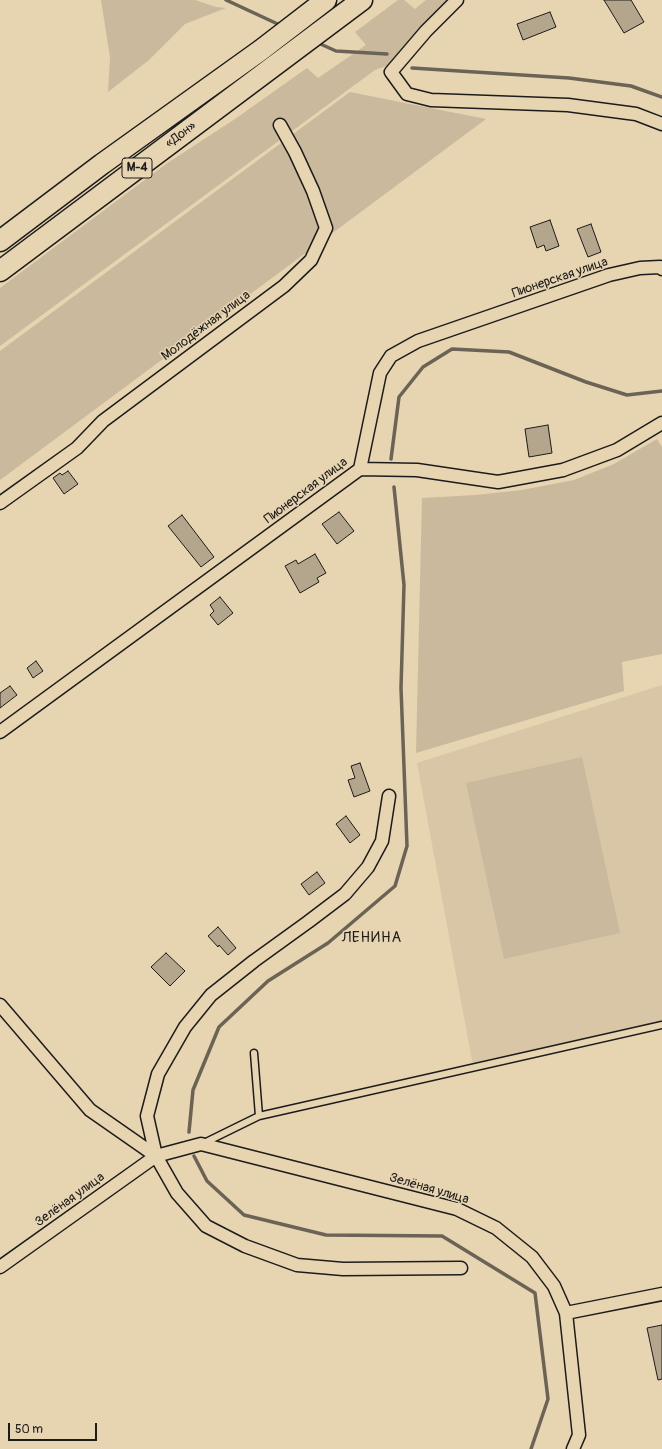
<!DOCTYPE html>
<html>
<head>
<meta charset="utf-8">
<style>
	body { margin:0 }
	#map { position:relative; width:662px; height:1449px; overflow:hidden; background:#e7d4b1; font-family:Pangolin,sans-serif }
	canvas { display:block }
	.scale { position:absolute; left:8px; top:1423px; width:89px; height:18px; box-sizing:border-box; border:2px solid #1c1c1c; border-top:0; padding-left:5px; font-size:12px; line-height:14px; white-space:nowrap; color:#1c1c1c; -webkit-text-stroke:3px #e7d4b1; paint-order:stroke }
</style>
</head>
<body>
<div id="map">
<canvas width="662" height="1449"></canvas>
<div class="scale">50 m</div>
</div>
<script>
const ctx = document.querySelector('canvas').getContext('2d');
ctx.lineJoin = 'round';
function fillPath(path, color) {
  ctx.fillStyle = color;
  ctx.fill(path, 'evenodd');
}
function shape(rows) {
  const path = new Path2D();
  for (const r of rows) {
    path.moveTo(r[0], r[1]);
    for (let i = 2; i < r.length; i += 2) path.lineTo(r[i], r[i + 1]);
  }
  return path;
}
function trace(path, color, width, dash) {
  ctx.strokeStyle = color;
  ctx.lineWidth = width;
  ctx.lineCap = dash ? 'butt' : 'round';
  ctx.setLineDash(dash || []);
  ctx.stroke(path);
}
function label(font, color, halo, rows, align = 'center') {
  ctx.font = font + ' Pangolin,sans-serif';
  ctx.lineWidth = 3;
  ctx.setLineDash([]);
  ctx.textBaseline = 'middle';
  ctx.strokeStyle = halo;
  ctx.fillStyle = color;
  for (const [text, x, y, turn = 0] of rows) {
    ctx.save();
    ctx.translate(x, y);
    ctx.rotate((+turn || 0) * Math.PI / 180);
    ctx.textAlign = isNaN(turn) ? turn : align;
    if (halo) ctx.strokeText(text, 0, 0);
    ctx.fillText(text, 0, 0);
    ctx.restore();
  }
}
const built = shape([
	[662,685,662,1025,473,1066,417,763]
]);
const green = shape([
	[101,0,195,0,216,7,226,8,185,24,149,60,108,92,110,57],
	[398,0,404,0,415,9,426,0,452,0,392,64,375,70,0,346,0,288,166,164,235,119,307,68,318,78,366,45,355,32],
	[350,92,486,119,0,480,0,351],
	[657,439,662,447,662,654,622,662,624,691,416,753,422,498,476,495,522,490,574,480,614,464],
	[582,757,620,933,504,959,466,783]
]);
const stream = shape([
	[226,0,282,26],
	[316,42,336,51,387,54],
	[412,68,569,78,631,86,662,97],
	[391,459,399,397,423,367,452,349,509,352,586,382,627,395,662,391],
	[189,1132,193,1090,219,1027,268,981,328,943,395,886,407,846,401,688,404,585,394,487],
	[194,1156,207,1181,244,1215,326,1235,442,1236,535,1293,548,1399,531,1449]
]);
const building = shape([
	[604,0,631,0,644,22,624,33,604,0],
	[550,12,556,27,523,40,517,24,550,12],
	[550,220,559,246,546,251,544,245,537,248,530,227,550,220],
	[591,224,601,252,588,257,577,229,591,224],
	[548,425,552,453,529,457,525,429,548,425],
	[68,471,78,484,64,494,53,478,60,473,62,475,68,471],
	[339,512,354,531,337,544,322,524,339,512],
	[182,515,214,557,201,567,168,526,182,515],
	[315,554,326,573,317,578,319,582,300,593,285,566,296,560,298,564,315,554],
	[220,597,233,613,218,625,210,615,214,611,210,605,220,597],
	[36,661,43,671,33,678,27,668,36,661],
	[10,686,17,695,0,708,0,693,10,686],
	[360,763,370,791,354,797,348,780,355,778,351,766,360,763],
	[346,816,360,835,350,843,336,824,346,816],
	[317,872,325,883,309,895,301,884,317,872],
	[218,927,236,948,228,955,219,945,218,947,208,936,218,927],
	[166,953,185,971,170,986,151,967,166,953],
	[662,1325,662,1379,658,1380,647,1328,662,1325]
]);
const service = shape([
	[254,1053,259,1116],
	[202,1144,259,1116,662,1025]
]);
const minor = shape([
	[457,0,426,31,391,72,407,94,431,100,568,105,636,114,662,124],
	[360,469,417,470,498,482,563,470,617,450,662,423],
	[0,503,77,448,103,421,284,286,311,260,326,228,313,191,295,152,280,125],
	[0,732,360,469,380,373,391,356,418,341,609,275,640,268,660,267,662,269],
	[389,796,382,841,368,867,345,894,308,922,254,961,211,995,185,1027,158,1074,147,1116,156,1156,177,1193,206,1226,245,1246,297,1265,343,1269,461,1268],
	[0,1005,90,1110,156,1156],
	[0,1267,156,1156,201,1144,457,1209,496,1228,532,1257,554,1286,566,1313,579,1435,573,1449],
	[566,1313,662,1294]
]);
const trunk = shape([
	[0,241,102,164,261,50,326,0],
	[0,271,362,0]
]);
const shields = [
	[137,168,30]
];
const shieldNames = [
	["М-4",137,168]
];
const streetNames = [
	["«Дон»",181,135,-37],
	["Пионерская улица",560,278,-19],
	["Молодёжная улица",206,326,-37],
	["Пионерская улица",306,491,-37],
	["Зелёная улица",429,1189,16],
	["Зелёная улица",70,1200,-36]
];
const quarterNames = [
	["ЛЕНИНА",372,938]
];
fillPath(built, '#d8c6a6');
fillPath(green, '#cab99c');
trace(stream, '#6b6356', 3.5);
fillPath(building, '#b4a68c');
trace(building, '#1c1c1c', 1);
trace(service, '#1c1c1c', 9);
trace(minor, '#1c1c1c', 15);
trace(trunk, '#1c1c1c', 23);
trace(service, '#e7d4b1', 6);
trace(minor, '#e7d4b1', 12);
trace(trunk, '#e7d4b1', 20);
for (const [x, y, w] of shields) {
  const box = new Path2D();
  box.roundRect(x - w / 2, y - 10, w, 20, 3);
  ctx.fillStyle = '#e7d4b1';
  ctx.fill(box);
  trace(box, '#1c1c1c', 1);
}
label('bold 12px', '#1c1c1c', null, shieldNames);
label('13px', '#1c1c1c', '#e7d4b1', streetNames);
ctx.letterSpacing = '1px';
label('15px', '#1c1c1c', '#e7d4b1', quarterNames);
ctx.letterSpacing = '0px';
</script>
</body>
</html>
